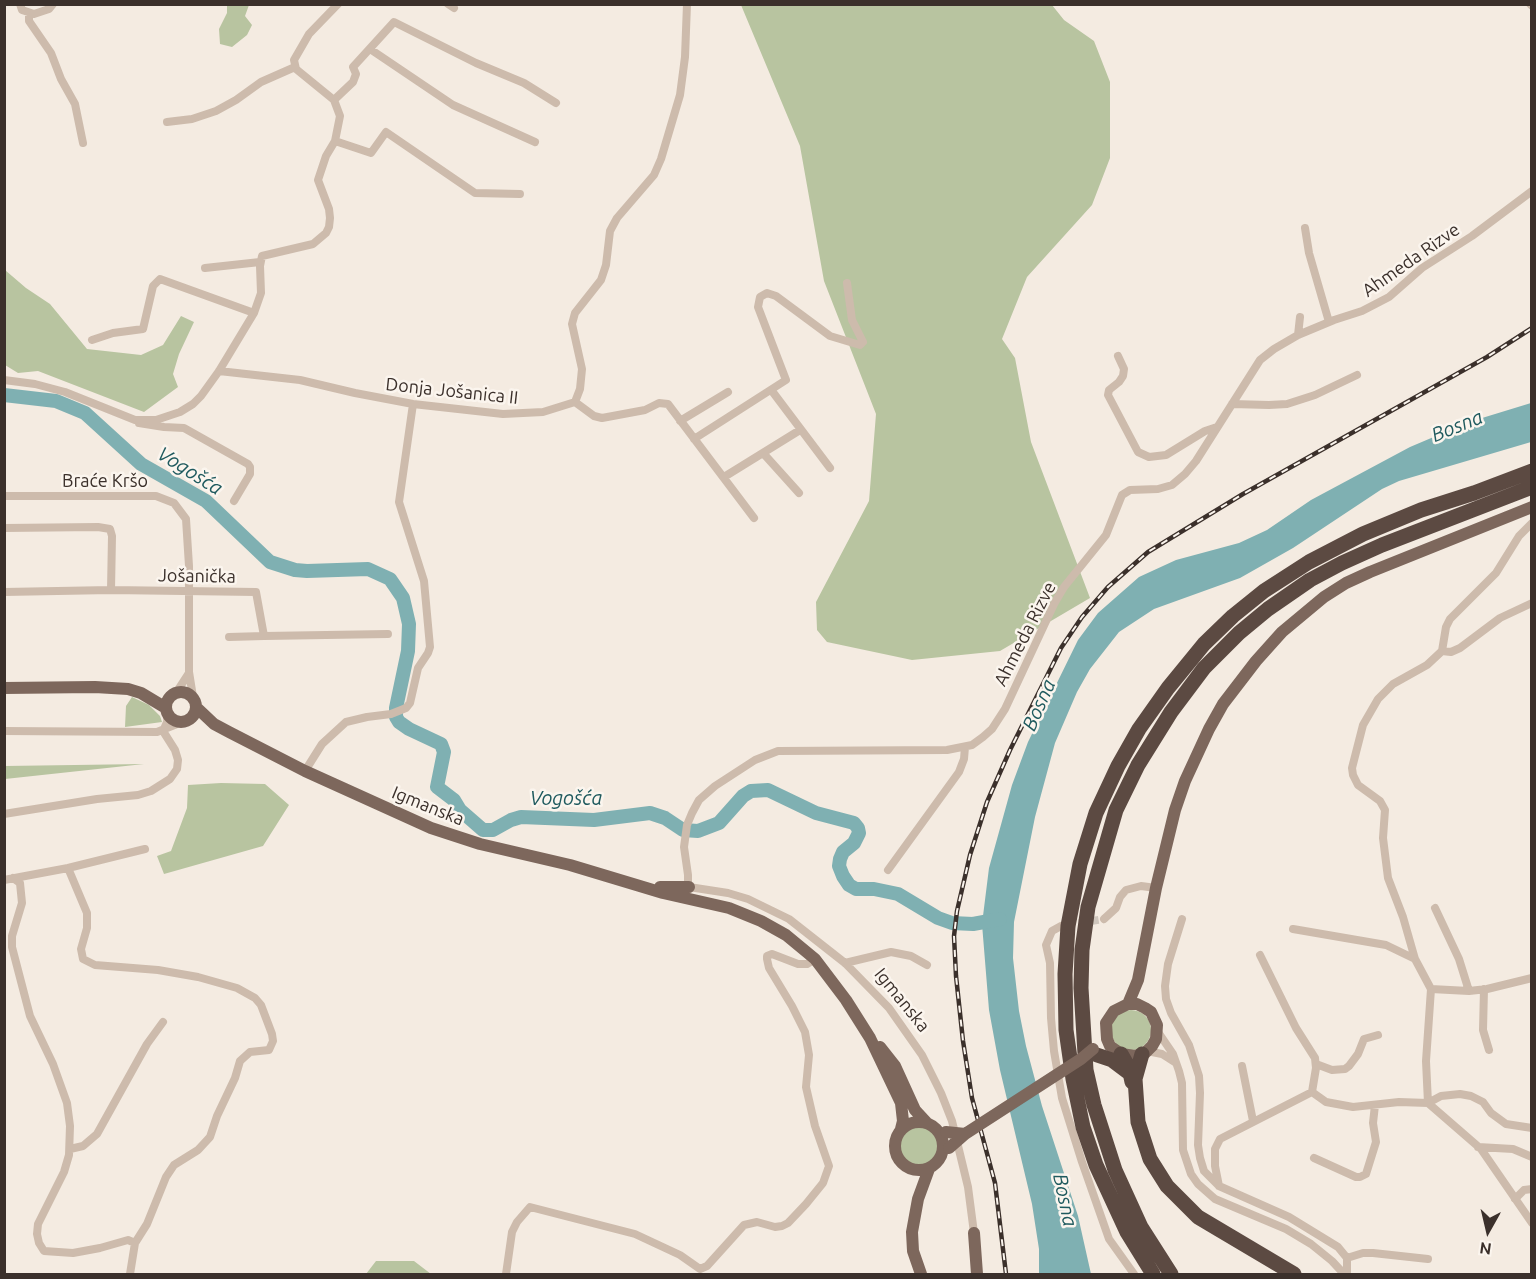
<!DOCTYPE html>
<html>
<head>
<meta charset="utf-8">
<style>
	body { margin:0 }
	#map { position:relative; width:1536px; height:1279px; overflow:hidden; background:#f4ebe1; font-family:Ubuntu,sans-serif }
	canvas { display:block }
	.frame { position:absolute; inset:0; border:6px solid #3b302b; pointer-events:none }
	.north { position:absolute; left:1458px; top:1201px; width:60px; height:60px; -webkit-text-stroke:4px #fbf5ee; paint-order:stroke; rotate:188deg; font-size:16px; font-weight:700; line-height:24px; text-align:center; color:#3b302b }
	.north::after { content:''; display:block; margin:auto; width:21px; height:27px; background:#3b302b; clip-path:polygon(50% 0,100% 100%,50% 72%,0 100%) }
</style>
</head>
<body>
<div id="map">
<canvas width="1536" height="1279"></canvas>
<div class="frame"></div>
<div class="north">N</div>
</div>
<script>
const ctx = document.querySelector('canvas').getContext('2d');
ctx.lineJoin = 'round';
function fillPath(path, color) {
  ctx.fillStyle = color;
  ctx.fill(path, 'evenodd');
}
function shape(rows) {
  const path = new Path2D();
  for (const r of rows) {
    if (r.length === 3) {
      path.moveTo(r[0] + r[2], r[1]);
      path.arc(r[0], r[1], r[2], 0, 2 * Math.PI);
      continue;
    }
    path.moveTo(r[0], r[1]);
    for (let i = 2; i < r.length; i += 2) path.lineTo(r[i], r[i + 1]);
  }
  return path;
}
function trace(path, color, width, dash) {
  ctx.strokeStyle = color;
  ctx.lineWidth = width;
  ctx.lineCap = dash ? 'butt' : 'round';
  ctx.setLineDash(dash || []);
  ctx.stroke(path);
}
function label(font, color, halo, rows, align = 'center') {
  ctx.font = font + ' Ubuntu,sans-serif';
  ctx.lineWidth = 5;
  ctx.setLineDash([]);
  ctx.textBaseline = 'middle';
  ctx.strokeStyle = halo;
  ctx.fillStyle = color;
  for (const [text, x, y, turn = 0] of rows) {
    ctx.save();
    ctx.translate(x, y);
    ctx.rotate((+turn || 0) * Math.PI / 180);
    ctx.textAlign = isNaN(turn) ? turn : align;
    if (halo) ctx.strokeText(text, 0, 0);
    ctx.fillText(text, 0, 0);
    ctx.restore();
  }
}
const green = shape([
	[227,5,249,5,245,16,252,25,247,35,232,47,220,44,219,29,227,13],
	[741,5,1052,5,1064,20,1094,41,1110,82,1110,158,1092,205,1027,277,1002,339,1015,358,1031,442,1090,598,1000,651,912,660,827,642,817,630,816,602,869,501,876,414,824,281,800,146],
	[5,270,26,288,50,304,87,349,141,355,163,345,181,316,194,322,179,354,173,374,178,387,144,412,38,371,18,373,5,365],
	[132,697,149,705,160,716,162,722,125,727,126,706],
	[144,764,5,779,5,766],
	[221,783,265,784,289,805,263,846,164,874,157,856,171,851,187,808,188,785],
	[1131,1030,20],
	[919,1147,21],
	[376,1261,414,1261,431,1274,366,1274]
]);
const water = shape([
	[1531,403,1531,442,1399,481,1382,489,1293,548,1240,578,1154,609,1119,632,1090,669,1077,692,1055,743,1035,817,1014,922,1013,958,1019,1011,1026,1046,1042,1106,1078,1216,1091,1274,1039,1274,1039,1249,1032,1204,1000,1070,989,1010,982,924,989,868,1012,785,1028,742,1078,640,1098,613,1139,577,1176,560,1239,543,1267,530,1311,500,1410,447,1469,422]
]);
const river = shape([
	[4,395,56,401,85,413,141,464,206,501,270,562,295,570,307,571,368,569,390,579,403,598,409,624,408,651,396,708,396,717,399,722,409,729,441,744,444,752,437,787,454,800,460,810,483,830,493,830,511,820,521,817,594,820,650,813,665,818,683,830,698,831,719,823,743,796,751,791,768,790,816,813,854,823,858,828,859,833,854,843,843,852,840,859,839,866,843,876,849,885,856,889,874,889,898,894,938,918,952,923,973,924,1000,919]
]);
const minorTunnel = shape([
	[1067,925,1104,919]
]);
const minor = shape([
	[20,4,22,10,34,14,49,9,53,4],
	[448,4,454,8],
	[1530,4,1532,6],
	[29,13,29,21,51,53,61,79,75,104,83,143],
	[370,49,453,105,535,142],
	[334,100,353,82,356,74,353,67,394,22,476,63,524,83,556,103],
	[167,122,192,119,216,111,236,100,261,82,295,67],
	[335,141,371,153,386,132,475,193,520,194],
	[1305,228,1309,253,1329,322],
	[205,268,260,262],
	[1298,335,1300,317],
	[92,340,113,333,143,329,153,286,160,279,254,313],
	[1118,356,1124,369,1123,376,1119,382,1109,390,1108,395,1138,452,1149,457,1166,455,1205,431,1217,427],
	[219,371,300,380,355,393,413,404,503,414,543,412,575,402,580,389,582,369,572,324,575,313,601,280,606,265,610,231,617,218,654,175,661,159,680,95,685,57,687,4],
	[4,380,35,384,65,392,135,420,156,420,180,412,193,404,201,396,219,371,254,313,261,293,260,266,262,256,313,244,326,233,329,227,330,218,329,209,318,180,326,156,335,141,340,116,334,100,296,69,294,60,309,34,338,4],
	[772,391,830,468],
	[575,402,594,416,602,418,645,410,659,403,668,404,754,518],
	[1232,404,1269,405,1287,404,1315,395,1357,375],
	[680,421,728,392],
	[139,423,164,427,184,428,248,464,250,467,250,474,234,501],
	[694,439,786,380,758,307,760,297,767,293,776,296,830,336,860,345,863,342,852,320,847,283],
	[763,453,799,493],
	[724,477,800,430],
	[4,496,156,496,174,503,186,519,189,566,189,672,193,697],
	[1532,523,1519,536,1496,573,1450,619,1446,627,1442,651,1451,652,1460,648,1500,618,1532,603],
	[4,528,98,527,110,529,112,536,111,590],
	[4,592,111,590,256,592,264,636,388,634],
	[229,637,264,636],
	[176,693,189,673],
	[4,731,157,732,182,722],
	[163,731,167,722,168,714],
	[305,771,322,744,346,722,367,717,391,714,406,708,410,703,418,668,428,653,430,647,424,581,399,502,413,404],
	[4,814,97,799,138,795,151,791,170,779,177,769,178,760,175,750,163,731],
	[68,868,87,913,87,928,81,949,83,959,95,965,158,970,198,977,237,988,255,998,261,1005,272,1034,273,1041,269,1050,250,1052,240,1061,235,1078,217,1116,210,1137,198,1150,174,1165,166,1177,147,1224,135,1243],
	[888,870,959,772,964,759,965,747],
	[13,878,20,883,22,903,12,936,12,947,30,1016,53,1064,67,1103,70,1126,69,1155,64,1172,38,1224,37,1234,39,1243,44,1251,73,1253,100,1248,128,1240,135,1243,130,1274],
	[4,880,68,868,145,849],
	[689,887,728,893,748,899,789,919,845,963,889,1008,922,1055,941,1093,952,1121,968,1187,974,1233],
	[688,890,688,875,684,847,687,825,692,813,699,800,715,786,755,760,778,751,947,750,972,745,983,737,992,729,1005,709,1054,604,1064,587,1106,535,1122,495,1130,490,1158,489,1172,485,1185,474,1196,461,1260,360,1274,349,1298,335,1334,320,1362,311,1389,297,1422,268,1472,236,1532,191],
	[1435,908,1459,959,1469,991],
	[1104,919,1116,908,1120,897,1126,890,1141,886,1156,888],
	[1182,919,1168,964,1165,986,1166,999,1171,1013,1189,1045,1199,1076,1200,1093,1198,1145,1200,1158,1204,1171,1219,1186,1289,1217,1338,1247,1347,1258,1347,1274],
	[1061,926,1052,931,1046,945,1050,963,1051,1018,1054,1051,1062,1098,1082,1162,1109,1239,1134,1274],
	[1293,929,1386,945,1415,959],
	[1260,955,1296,1028,1315,1058,1316,1068,1312,1092,1326,1102,1353,1107,1399,1102,1428,1103,1441,1096,1460,1094,1471,1096,1483,1102,1491,1113,1506,1124,1532,1128],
	[845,963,891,952,911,956,927,965],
	[1532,978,1487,989,1469,991,1431,989,1426,1061,1428,1103,1481,1149,1532,1223],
	[1431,989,1415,959,1403,917,1388,878,1383,838,1385,810,1380,801,1358,785,1353,775,1352,768,1363,725,1378,699,1393,684,1427,665,1442,651],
	[1484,989,1483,1030,1489,1050],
	[1158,1032,1173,1054,1179,1071,1182,1083,1183,1150,1191,1174,1198,1184,1215,1199,1286,1229,1311,1244,1332,1261,1344,1274],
	[1147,1051,1162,1054,1176,1063],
	[1316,1064,1332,1070,1345,1069,1349,1066,1358,1054,1364,1039,1378,1035],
	[1242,1066,1253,1121],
	[1478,1147,1513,1149,1532,1157],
	[70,1149,83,1146,97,1134,147,1044,163,1022],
	[1314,1158,1356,1177,1360,1177,1366,1174,1376,1142,1373,1123,1375,1105],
	[1219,1186,1215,1166,1215,1149,1220,1139,1312,1092],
	[1515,1199,1524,1190,1532,1189],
	[1347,1258,1363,1253,1373,1253,1428,1259],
	[506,1274,512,1232,517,1222,530,1207,635,1234,680,1255,700,1269,707,1266,744,1225,757,1222,775,1227,782,1226,788,1223,806,1204,823,1183,829,1166,815,1126,806,1087,809,1055,805,1032,792,1006,769,968,767,959,767,956,772,954,798,964,807,964,815,959]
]);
const primary = shape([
	[4,688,95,687,128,689,141,693,166,708],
	[181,707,15],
	[196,707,214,724,229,732,305,771,431,828,480,844,570,865,663,893,729,908,761,921,786,935,815,959,846,1000,870,1038,901,1103,903,1121,901,1129],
	[660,887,689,887],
	[1128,1004,1137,1004,1145,1008,1151,1012,1157,1025,1156,1039,1152,1046,1145,1053,1135,1056,1121,1054,1110,1046,1107,1039,1106,1023,1114,1011,1128,1004,1138,980,1156,888,1175,810,1185,781,1209,729,1223,704,1256,661,1282,632,1324,597,1346,583,1370,572,1532,507],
	[880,1047,895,1066,915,1110,927,1123],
	[919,1146,24],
	[974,1233,977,1274],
	[921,1274,913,1251,912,1232,918,1199,929,1169]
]);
const motorway = shape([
	[1121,1054,1129,1068,1132,1082],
	[1142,1054,1135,1079,1138,1122,1150,1159,1167,1186,1198,1217,1294,1274],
	[1097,1055,1112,1060,1128,1072],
	[1153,1274,1127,1232,1096,1165,1083,1127,1073,1079,1066,1030,1065,974,1068,926,1080,864,1096,813,1118,766,1139,729,1168,688,1204,644,1233,616,1264,591,1309,562,1363,534,1421,510,1474,493,1532,471],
	[1171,1274,1141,1227,1115,1170,1094,1105,1086,1070,1081,988,1082,950,1088,907,1116,810,1138,765,1171,712,1204,668,1239,633,1268,609,1310,580,1342,563,1382,545,1532,487]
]);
const rail = shape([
	[1006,1274,995,1183,972,1098,963,1041,956,976,954,936,957,911,970,855,987,802,1010,750,1061,648,1082,617,1108,587,1148,552,1243,494,1487,357,1532,328]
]);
const primaryBridge = shape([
	[946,1132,965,1134],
	[949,1148,965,1134,1081,1059,1093,1049]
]);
const streetNames = [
	["Ahmeda Rizve",1411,260,-35],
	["Donja Jošanica II",452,391,6],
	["Braće Kršo",105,481],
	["Jošanička",197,576,1],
	["Ahmeda Rizve",1025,634,-63],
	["Igmanska",428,806,22],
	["Igmanska",902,1000,51]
];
const waterNames = [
	["Bosna",1457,426,-22],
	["Vogošća",190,471,32],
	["Bosna",1039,705,-66],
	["Vogošća",566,798],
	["Bosna",1065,1200,78]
];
fillPath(green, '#b8c4a0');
fillPath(water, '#7fb0b2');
trace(river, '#7fb0b2', 14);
trace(minorTunnel, '#cfc6bd', 8, [8, 4]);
trace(minor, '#cdbbac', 8);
trace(primary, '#7d675c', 12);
trace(motorway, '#5c4a42', 15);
trace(rail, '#3b302b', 4.5);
trace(rail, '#fbf5ee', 2, [7]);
trace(primaryBridge, '#7d675c', 12);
label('18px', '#3b302b', '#fbf5ee', streetNames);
label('italic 20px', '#1f5a5e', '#fbf5ee', waterNames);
</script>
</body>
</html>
